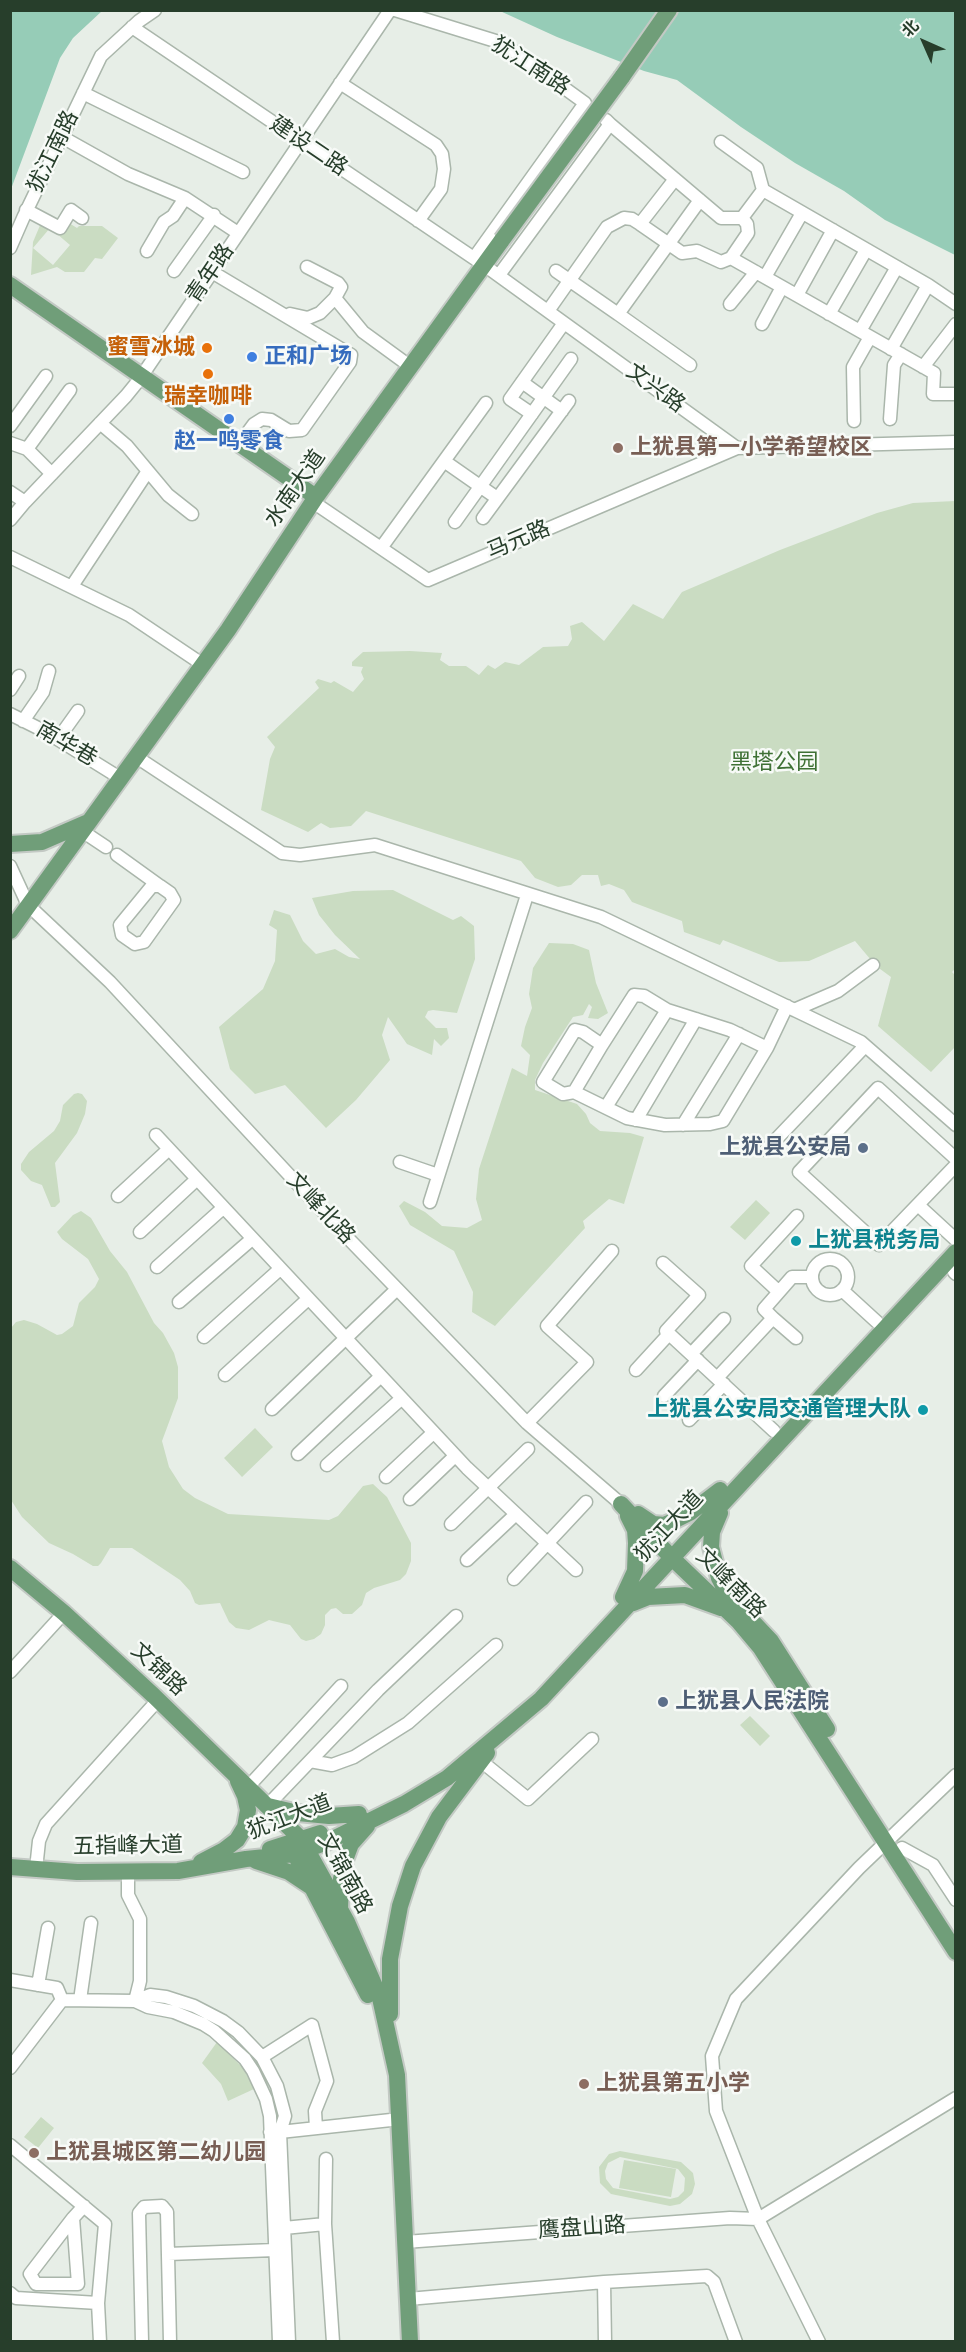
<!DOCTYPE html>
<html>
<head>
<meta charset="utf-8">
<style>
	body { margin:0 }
	#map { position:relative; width:966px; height:2352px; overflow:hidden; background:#e7eee7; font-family:"Sofia Sans Condensed","Noto Sans SC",sans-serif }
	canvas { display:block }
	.frame { position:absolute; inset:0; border:12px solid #273e2b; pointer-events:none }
	.north { position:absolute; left:894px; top:12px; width:60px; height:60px; -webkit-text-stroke:4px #f7faf7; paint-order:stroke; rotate:315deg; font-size:16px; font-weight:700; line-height:24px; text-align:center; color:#273e2b }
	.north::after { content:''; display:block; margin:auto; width:21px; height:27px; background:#273e2b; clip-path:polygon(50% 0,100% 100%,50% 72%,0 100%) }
</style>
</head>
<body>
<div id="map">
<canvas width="966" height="2352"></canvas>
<div class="frame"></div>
<div class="north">北</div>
</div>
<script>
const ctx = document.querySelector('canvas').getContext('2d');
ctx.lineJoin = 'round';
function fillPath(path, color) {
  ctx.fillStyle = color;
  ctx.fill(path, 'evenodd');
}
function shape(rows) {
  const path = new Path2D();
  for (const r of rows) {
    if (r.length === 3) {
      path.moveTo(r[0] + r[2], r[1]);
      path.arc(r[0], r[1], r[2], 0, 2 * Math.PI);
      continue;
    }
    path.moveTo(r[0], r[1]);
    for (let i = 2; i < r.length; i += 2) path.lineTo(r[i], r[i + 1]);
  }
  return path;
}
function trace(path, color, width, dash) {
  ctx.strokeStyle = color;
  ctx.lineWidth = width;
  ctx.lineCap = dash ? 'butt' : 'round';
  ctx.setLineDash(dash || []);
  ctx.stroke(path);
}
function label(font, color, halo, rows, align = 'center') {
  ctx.font = font + ' "Sofia Sans Condensed","Noto Sans SC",sans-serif';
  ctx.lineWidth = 5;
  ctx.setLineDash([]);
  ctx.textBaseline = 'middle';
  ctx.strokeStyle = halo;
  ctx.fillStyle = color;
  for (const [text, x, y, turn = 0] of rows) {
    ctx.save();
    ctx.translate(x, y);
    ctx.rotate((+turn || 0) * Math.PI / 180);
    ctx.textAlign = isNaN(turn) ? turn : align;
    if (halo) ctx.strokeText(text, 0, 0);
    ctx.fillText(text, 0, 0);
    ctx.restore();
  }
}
const green = shape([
	[41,223,69,223,77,228,79,226,102,226,118,238,102,259,95,258,84,272,65,272,57,267,31,275,33,242],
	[50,228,70,245,53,265,33,248],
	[955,501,956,968,952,972,955,975,956,1046,931,1072,878,1026,891,977,876,966,855,941,809,961,779,962,723,940,720,945,684,932,682,921,632,902,624,890,609,884,601,886,598,875,582,875,571,885,558,887,535,878,521,861,366,811,351,826,330,828,321,823,308,832,261,810,270,759,275,747,267,737,319,688,315,682,318,679,331,683,334,681,353,692,364,679,361,672,363,667,352,666,352,662,363,652,410,651,442,653,440,660,449,666,466,666,479,675,488,665,495,669,505,662,519,665,543,647,568,646,572,639,570,626,582,622,604,641,633,604,663,619,682,592,780,550,877,513,913,503],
	[393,890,453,920,461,916,474,926,475,959,457,1013,433,1010,428,1011,425,1017,436,1028,447,1028,449,1038,441,1046,434,1039,432,1055,407,1044,388,1017,382,1035,390,1060,356,1100,326,1128,285,1085,255,1094,230,1069,219,1027,263,989,275,961,277,930,269,925,274,910,290,915,303,941,316,954,335,949,349,957,360,959,335,935,319,915,312,898,353,891],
	[549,943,573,944,589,950,596,983,608,1013,598,1019,588,1018,592,1007,589,1004,583,1015,573,1017,543,1063,535,1080,535,1090,577,1104,586,1114,590,1123,600,1131,630,1133,644,1137,624,1204,609,1199,583,1221,585,1228,495,1326,472,1312,473,1292,454,1251,410,1225,399,1206,404,1201,425,1212,442,1226,467,1228,482,1220,476,1199,479,1169,512,1068,527,1076,530,1055,521,1046,525,1027,532,1008,529,994,533,968],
	[78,1093,82,1094,87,1101,85,1114,77,1133,55,1163,60,1202,55,1207,51,1207,42,1185,31,1181,21,1170,21,1164,29,1152,54,1131,60,1121,63,1105,74,1094],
	[756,1200,770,1213,745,1240,730,1227],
	[81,1211,91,1218,110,1251,127,1272,154,1323,163,1333,174,1353,178,1367,178,1398,162,1441,169,1467,183,1489,195,1498,228,1514,329,1520,338,1516,363,1486,373,1484,387,1497,411,1543,411,1561,406,1574,400,1580,374,1588,366,1593,362,1605,352,1614,343,1614,336,1608,331,1609,325,1615,325,1625,321,1634,314,1639,306,1641,301,1639,290,1625,273,1621,269,1620,249,1630,236,1628,229,1622,220,1603,199,1605,195,1603,190,1591,180,1580,132,1548,110,1548,101,1563,98,1566,93,1566,73,1554,49,1543,22,1517,11,1500,11,1328,16,1322,24,1320,37,1324,57,1335,62,1334,73,1326,79,1303,95,1287,99,1279,88,1259,62,1239,57,1232,73,1215],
	[255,1428,273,1447,242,1477,224,1458],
	[750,1716,770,1736,760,1746,740,1725],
	[217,2042,243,2068,254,2089,228,2101,221,2084,202,2063],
	[41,2117,54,2128,38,2148,24,2137],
	[620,2151,681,2162,693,2173,695,2184,692,2194,680,2204,670,2206,611,2194,600,2183,599,2167,609,2154],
	[620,2157,678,2169,685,2178,684,2191,678,2197,670,2199,613,2188,606,2179,605,2171,608,2163],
	[624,2160,676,2169,671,2197,619,2188]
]);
const water = shape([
	[11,10,102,11,73,38,60,58,11,189],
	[500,11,955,11,955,255,885,220,844,191,795,163,741,127,677,80,644,71,557,37]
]);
const minor = shape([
	[395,10,502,43,585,103,474,258],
	[132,27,484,265,737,448,956,442],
	[340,83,436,145,442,154,444,169,441,189,418,221],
	[83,93,243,172],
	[610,124,721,218,742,218,763,190,757,168,721,142],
	[62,137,128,174,185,198,238,233],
	[763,190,928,285,956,304],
	[26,210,60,228,71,210,82,218],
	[640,224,682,253,697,251,721,262,731,258,748,233,747,224,742,218],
	[10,248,24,216,101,56,139,21,155,10],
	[147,251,164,222,173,216,185,198],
	[731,258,934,373,933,394,956,394],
	[307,267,338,283,341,287,335,298],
	[174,271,214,215],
	[556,271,618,314,700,200],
	[212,272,351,355,350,362,302,430,289,431,271,420,262,419,254,424,240,443],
	[499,275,610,124,606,120],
	[765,277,802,213],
	[797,295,833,230],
	[730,304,756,272],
	[548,311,607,227,624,218,632,219,640,224,675,179],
	[290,314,308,318,320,313,335,298,363,332,411,367],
	[618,314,690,365],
	[829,314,866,250],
	[762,324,782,287],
	[860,331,897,267],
	[891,349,928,285],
	[923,367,956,324],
	[522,382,562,411],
	[532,414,510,399,564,323],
	[890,419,894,365,901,354],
	[854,421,853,367,870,337],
	[100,423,127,446,168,495,192,514],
	[10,426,46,376],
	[10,443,27,449,52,474],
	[27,449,70,390],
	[444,461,497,498],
	[10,492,25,502],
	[313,502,428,580,737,448],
	[483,518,569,401],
	[10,520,25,502,126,396,139,380,390,10],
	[455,522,571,359],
	[381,548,486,403],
	[10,557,129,615,202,664],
	[72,586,148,471],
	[10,690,19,676],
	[10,714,46,732,120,778],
	[23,721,43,692,49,671],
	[58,739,78,711],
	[135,756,282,853,300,855,375,845,601,917,861,1042,956,1125],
	[82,831,106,847],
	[117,855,160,886],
	[10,866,28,905,110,982,343,1233,527,1423,621,1504],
	[152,886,160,886,170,893,174,900,144,942,135,944,122,935,120,925,152,886],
	[794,1010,838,991,873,965],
	[767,1048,723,1121,710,1124,665,1125,627,1118,574,1092,563,1094,543,1082,575,1030,583,1032,602,1045,634,995,644,996,667,1010,730,1030,767,1048,787,1006],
	[574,1092,602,1045],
	[606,1107,667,1010],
	[636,1120,696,1019],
	[683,1125,739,1034],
	[156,1135,467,1468,576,1570],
	[766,1150,865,1046],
	[956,1159,878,1088,799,1172,879,1245,956,1165],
	[400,1162,438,1175],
	[118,1196,169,1149],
	[430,1202,527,895],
	[918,1205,955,1239],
	[140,1232,197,1179],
	[830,1277,18],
	[663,1263,699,1295,666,1331,774,1431],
	[157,1267,223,1208],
	[954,1272,956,1274],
	[842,1290,877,1322],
	[779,1292,751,1266,797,1216],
	[179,1302,252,1239],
	[773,1318,796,1338],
	[204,1337,280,1269],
	[691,1354,724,1319],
	[636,1370,669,1334],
	[225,1375,308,1299],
	[717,1378,773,1318,764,1309,792,1277,811,1277],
	[664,1396,698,1360],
	[272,1409,397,1289],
	[689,1420,724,1384],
	[527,1423,587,1362,547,1326,612,1251],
	[298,1454,380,1377],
	[327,1465,401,1399],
	[386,1477,433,1433],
	[410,1499,455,1456],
	[451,1524,528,1449],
	[467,1560,516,1514],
	[514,1579,586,1502],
	[10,1672,64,1613],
	[310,1761,332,1765,354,1757,408,1723,496,1645],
	[481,1761,528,1799,592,1739],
	[248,1787,341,1686],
	[267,1806,378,1690,456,1616],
	[902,1848,933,1865,956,1900],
	[36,1869,39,1841,46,1824,158,1700],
	[128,1872,128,1895,140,1919,140,1981,135,2001],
	[10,1980,57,1988,62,2000],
	[38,1985,48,1928],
	[80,2000,91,1923],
	[135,2001,148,2007,174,2012,203,2024,214,2031,245,2059,253,2071,266,2099,270,2116,279,2342],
	[262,2057,312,2025,327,2081,315,2111,316,2128],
	[10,2068,62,2000,135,2001,150,1995,166,1997,194,2006,223,2021,238,2032,262,2057,277,2086,285,2116,280,2132,270,2132],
	[10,2145,105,2224,98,2303],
	[73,2218,30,2274,36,2284,78,2284,73,2218,84,2206],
	[325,2224,326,2159],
	[284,2228,325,2224,333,2342],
	[405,2242,730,2218,758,2219,956,2098],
	[168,2254,275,2250],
	[604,2282,605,2342],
	[10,2293,16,2298,98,2303,100,2342],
	[408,2299,604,2282,707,2276,714,2282,736,2342],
	[142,2342,139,2213,144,2207,162,2206,167,2212,170,2342],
	[289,2342,280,2132,391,2120],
	[819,2342,758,2219,716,2111,712,2056,736,1999,859,1868,956,1775]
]);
const major = shape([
	[622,77,669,10],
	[10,285,316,497],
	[10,844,42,842,88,822],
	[10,931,228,630,316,497,502,240],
	[621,1504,672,1558,739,1622,760,1647,956,1952],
	[720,1513,712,1532,711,1547,719,1578,729,1597],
	[638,1514,653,1524,665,1525,691,1512,720,1490],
	[10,1568,64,1613,154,1696,301,1839,347,1922,380,1998,397,2075,410,2342],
	[623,1597,635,1571,636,1543,635,1530,628,1516],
	[633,1603,648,1597,685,1595,721,1608],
	[737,1605,771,1641,827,1729],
	[268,1806,298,1813,329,1816,359,1814],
	[290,1845,368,1995],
	[270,1849,320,1833],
	[256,1861,289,1872,310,1886],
	[201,1862,224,1850,237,1840,245,1827,248,1810,245,1796,238,1781],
	[10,1867,77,1872,178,1871,246,1859,295,1854,327,1842,404,1804,447,1778,541,1699,956,1252],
	[340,1910,341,1879,345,1860,351,1844,367,1826],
	[390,2014,390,1959,400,1906,413,1866,439,1817,487,1753]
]);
const majorBridge = shape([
	[502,240,622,77]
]);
const markers = [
	[207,348,6,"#e8710a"],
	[252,357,6,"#3f7fe0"],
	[208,374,6,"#e8710a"],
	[229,419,6,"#3f7fe0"],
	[618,448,6,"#8d6e63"],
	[863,1148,6,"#5c6f8a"],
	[796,1241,6,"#0f9aa8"],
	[923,1410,6,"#0f9aa8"],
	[663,1702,6,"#5c6f8a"],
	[584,2084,6,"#8d6e63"],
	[34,2153,6,"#8d6e63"]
];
const streetNames = [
	["犹江南路",530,67,33],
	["建设二路",308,147,34],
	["犹江南路",54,152,-64],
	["青年路",211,274,-56],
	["文兴路",655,389,36],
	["水南大道",296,489,-55],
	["马元路",519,541,-23],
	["南华巷",66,745,30],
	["文峰北路",320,1209,47],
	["犹江大道",670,1527,-47],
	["文峰南路",730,1584,45],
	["文锦路",158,1670,43],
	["犹江大道",290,1818,-21],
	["五指峰大道",128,1847,-1],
	["文锦南路",344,1874,61],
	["鹰盘山路",582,2229,-4]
];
const foodNames = [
	["蜜雪冰城",195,348],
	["瑞幸咖啡",208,397,"center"]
];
const shopNames = [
	["正和广场",264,357],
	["赵一鸣零食",229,442,"center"]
];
const educationNames = [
	["上犹县第一小学希望校区",630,448],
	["上犹县第五小学",596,2084],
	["上犹县城区第二幼儿园",46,2153]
];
const parkNames = [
	["黑塔公园",774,763]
];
const serviceNames = [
	["上犹县公安局",851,1148],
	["上犹县人民法院",675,1702,"left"]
];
const cultureNames = [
	["上犹县税务局",808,1241],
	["上犹县公安局交通管理大队",911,1410,"right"]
];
fillPath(green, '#cadcc2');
fillPath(water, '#96ccb7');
trace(minor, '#aab6ab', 15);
trace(major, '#c3c9c4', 20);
trace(minor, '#fff', 12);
trace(major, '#709e79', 16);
trace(majorBridge, '#c3c9c4', 20, []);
trace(majorBridge, '#709e79', 16);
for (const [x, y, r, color] of markers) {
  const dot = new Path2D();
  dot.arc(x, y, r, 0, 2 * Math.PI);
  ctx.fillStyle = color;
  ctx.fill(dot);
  trace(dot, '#f7faf7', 2);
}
label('22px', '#273e2b', '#f7faf7', streetNames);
label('bold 22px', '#c56008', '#f7faf7', foodNames, 'right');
label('bold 22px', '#366cbe', '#f7faf7', shopNames, 'left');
label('bold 22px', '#785e54', '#f7faf7', educationNames, 'left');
label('22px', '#3f7135', '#f7faf7', parkNames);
label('bold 22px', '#4e5e75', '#f7faf7', serviceNames, 'right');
label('bold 22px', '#0d838f', '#f7faf7', cultureNames, 'left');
</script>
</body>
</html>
